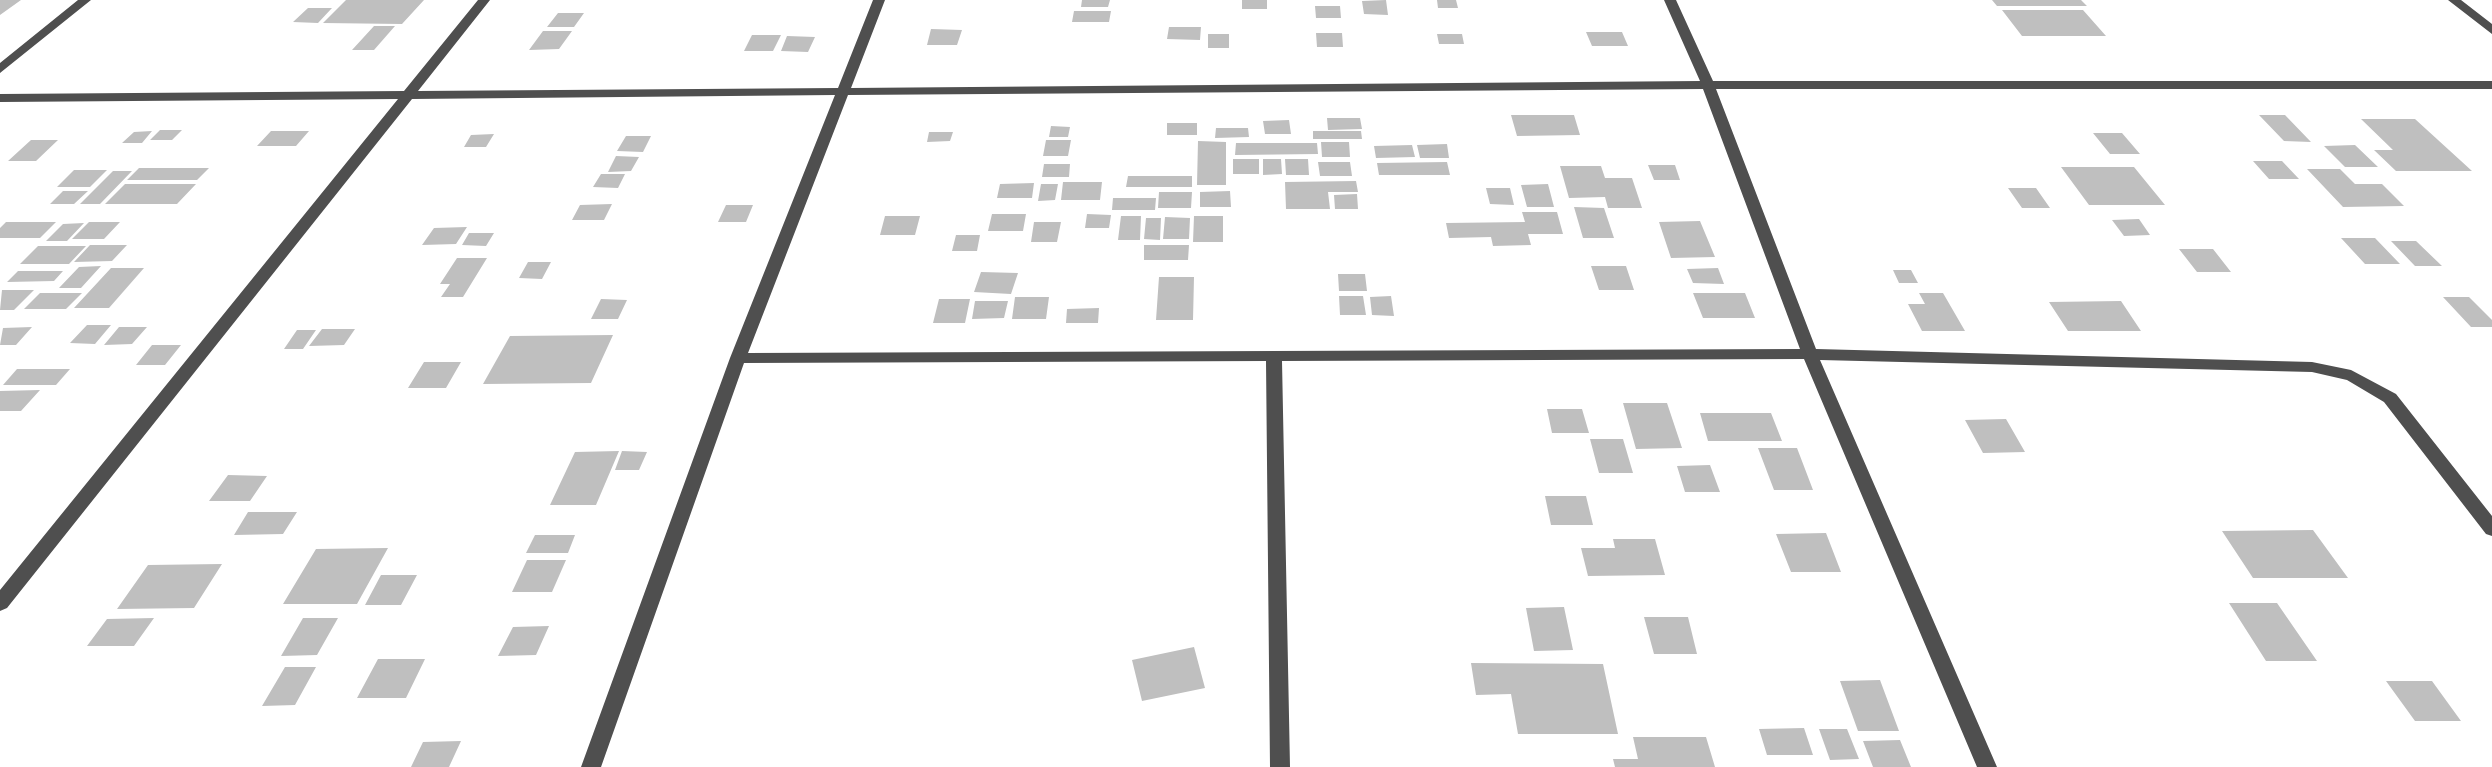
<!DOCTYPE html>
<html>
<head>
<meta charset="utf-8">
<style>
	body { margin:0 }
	canvas { display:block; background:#fff }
</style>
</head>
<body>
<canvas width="2492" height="767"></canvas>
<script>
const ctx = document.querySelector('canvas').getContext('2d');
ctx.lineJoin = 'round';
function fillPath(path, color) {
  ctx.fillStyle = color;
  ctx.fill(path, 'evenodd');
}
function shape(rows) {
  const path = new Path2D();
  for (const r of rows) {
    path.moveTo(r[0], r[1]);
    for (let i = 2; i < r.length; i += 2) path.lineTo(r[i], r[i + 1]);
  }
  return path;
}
const building = shape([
	[0,0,21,0,0,15],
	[346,0,424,0,402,24,323,23],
	[1082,0,1110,0,1108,7,1081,7],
	[1242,0,1267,0,1267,9,1242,9],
	[1386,0,1388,15,1364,14,1362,1],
	[1437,0,1456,0,1458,8,1438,8],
	[1992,0,2081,0,2087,6,1997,6],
	[1315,6,1340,6,1341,18,1316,18],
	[308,8,332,8,318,23,293,22],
	[2002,10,2083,10,2106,36,2022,36],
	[1074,11,1111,11,1109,22,1072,22],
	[558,13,584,13,574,27,547,27],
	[374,26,395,26,374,50,352,50],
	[1169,27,1201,27,1200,40,1167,39],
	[931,29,962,30,957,45,927,45],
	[543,31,572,31,559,49,529,50],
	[1586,32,1622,32,1628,46,1592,46],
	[1316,33,1342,33,1343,47,1317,47],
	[1208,34,1229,34,1229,48,1208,48],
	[1437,34,1462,34,1464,44,1439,44],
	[752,35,781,35,773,51,744,51],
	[787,36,815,37,808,52,781,51],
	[1511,115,1574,115,1580,135,1517,136],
	[2259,115,2285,115,2311,142,2284,141],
	[1327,118,1360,118,1362,129,1328,130],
	[2361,119,2415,119,2472,171,2396,171,2374,150,2393,150],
	[1289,120,1291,134,1265,134,1263,121],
	[1167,123,1197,123,1197,135,1167,135],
	[1051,126,1070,127,1068,137,1049,137],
	[1216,128,1248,128,1249,137,1215,138],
	[160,130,182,130,172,140,150,140],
	[152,131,142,143,122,143,134,132],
	[271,131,309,131,296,146,257,146],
	[1313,131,1361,131,1362,139,1313,139],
	[929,132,953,132,950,141,927,142],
	[2093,133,2122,133,2140,154,2110,154],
	[494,134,486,147,464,147,471,135],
	[626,136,651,136,643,152,617,151],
	[31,140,58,140,36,161,8,161],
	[1046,140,1071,140,1068,156,1043,156],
	[1198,141,1226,142,1226,185,1197,185],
	[1321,142,1349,142,1350,157,1322,157],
	[1236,143,1317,143,1318,154,1235,155],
	[1447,144,1449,158,1420,158,1417,145],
	[1412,145,1415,157,1376,158,1374,146],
	[2355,145,2378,167,2345,167,2324,146],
	[616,156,639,157,631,171,608,172],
	[1233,159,1259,159,1259,174,1233,174],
	[1263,159,1281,159,1282,174,1263,175],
	[1285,159,1308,159,1309,175,1286,175],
	[2253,161,2282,161,2299,179,2269,179],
	[1318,162,1350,162,1352,176,1320,176],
	[1447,162,1450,175,1379,175,1377,163],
	[1044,164,1070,164,1069,177,1042,177],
	[1648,165,1675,165,1680,180,1654,180],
	[1560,166,1601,166,1605,178,1632,178,1642,208,1608,208,1605,197,1569,198],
	[2061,167,2134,167,2165,205,2089,205],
	[139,168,209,168,197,180,127,180],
	[2307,169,2340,169,2355,184,2382,184,2404,206,2343,207],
	[74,170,107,170,90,187,57,187],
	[113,171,132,171,100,204,80,204],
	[601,174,625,174,618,188,593,187],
	[1128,176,1192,176,1192,187,1126,187],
	[1356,181,1358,192,1328,192,1330,209,1286,209,1285,182],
	[1063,182,1102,182,1100,200,1061,200],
	[1034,183,1032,198,997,198,1000,184],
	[125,184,196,184,177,204,105,204],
	[1041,184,1058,184,1055,200,1038,201],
	[1548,184,1554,207,1527,207,1521,185],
	[1486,188,1510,188,1514,205,1490,204],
	[2008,188,2036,188,2050,208,2022,208],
	[63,191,88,191,74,204,50,204],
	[1230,191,1231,207,1200,207,1200,192],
	[1159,192,1192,192,1191,208,1158,208],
	[1357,194,1358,209,1335,209,1334,195],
	[1113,198,1156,198,1155,210,1112,210],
	[612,204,604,220,572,220,580,205],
	[726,205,753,205,746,222,718,222],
	[1574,207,1604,208,1614,238,1583,238],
	[1522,212,1557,212,1563,234,1528,234,1531,245,1493,246,1491,237,1449,238,1446,223,1525,222],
	[992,214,1026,214,1023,231,988,231],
	[1087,214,1111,215,1109,228,1085,228],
	[885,216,920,216,915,235,880,235],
	[1121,216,1141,216,1140,240,1118,240],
	[1194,216,1223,216,1223,242,1193,242],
	[1165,217,1190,218,1189,239,1163,239],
	[1146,218,1161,218,1160,240,1144,239],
	[2139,219,2150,235,2124,236,2112,220],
	[1700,221,1715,257,1671,258,1659,222],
	[6,222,56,222,40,238,0,238,0,228],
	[89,222,120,222,104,239,72,239],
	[1034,222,1061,222,1057,242,1031,242],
	[84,223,67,241,46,241,63,224],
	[467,227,456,244,422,245,434,228],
	[469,233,494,233,486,246,462,245],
	[956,235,980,235,977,251,952,251],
	[2341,238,2375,238,2400,264,2365,264],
	[2391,241,2416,241,2442,266,2415,266],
	[90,245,127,245,112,261,74,262],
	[1144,245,1189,245,1188,260,1144,260],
	[38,246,86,246,69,264,20,264],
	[2179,249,2213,249,2231,272,2197,272],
	[457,258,487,258,463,297,441,297,450,284,440,284],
	[528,262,551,262,542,279,519,278],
	[101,266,81,288,59,288,79,267],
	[1591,266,1626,266,1634,290,1599,290],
	[111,268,144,268,109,308,74,308],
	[1718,268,1724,284,1693,283,1687,269],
	[1893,270,1911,270,1918,283,1899,283],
	[18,271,63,271,54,281,7,282],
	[981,272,1018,273,1011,294,974,292],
	[1338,274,1365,274,1367,291,1339,291],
	[1159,277,1194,277,1193,320,1156,320],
	[2,290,34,290,14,310,0,310],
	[40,293,82,293,66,309,24,309],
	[1693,293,1745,293,1755,318,1703,318],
	[1919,293,1943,293,1965,331,1922,331,1908,304,1925,304],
	[1339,296,1363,296,1366,315,1340,315],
	[1391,296,1394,316,1372,315,1370,297],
	[1015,297,1049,297,1046,319,1012,319],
	[2443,297,2469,297,2492,320,2492,327,2471,327],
	[601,299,627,300,618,319,591,319],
	[939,299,970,299,965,323,933,323],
	[975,301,1008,301,1004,318,972,319],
	[2121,301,2141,331,2068,331,2049,302],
	[1099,308,1098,323,1066,323,1067,309],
	[87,325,111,325,95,344,70,343],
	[32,327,16,345,0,345,3,328],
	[119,327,147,327,132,344,104,345],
	[322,329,355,329,344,345,309,346],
	[297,330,316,330,303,349,284,349],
	[613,335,591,383,483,384,510,336],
	[152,345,181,345,165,365,136,365],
	[424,362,461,362,446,388,408,388],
	[17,369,70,369,56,385,3,385],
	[40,390,21,411,0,411,0,391],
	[1623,403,1667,403,1682,448,1636,449],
	[1547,409,1582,409,1589,433,1552,433],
	[1700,413,1771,413,1782,441,1708,441],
	[2006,419,2025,452,1983,453,1965,420],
	[1590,439,1623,439,1633,473,1599,473],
	[1758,448,1797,448,1813,490,1774,490],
	[619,451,596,505,550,505,575,452],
	[622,451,647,452,639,470,615,470],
	[1710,465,1720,492,1685,492,1677,466],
	[228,475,267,476,250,501,209,501],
	[1545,496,1586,496,1593,525,1551,525],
	[248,512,297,512,283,534,234,535],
	[2313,530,2348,578,2253,578,2222,531],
	[1826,533,1841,572,1791,572,1776,534],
	[535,535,575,535,568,553,526,553],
	[1613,539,1655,539,1665,575,1588,576,1581,548,1615,548],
	[388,548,357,604,283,604,316,549],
	[527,560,566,560,552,592,512,592],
	[222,564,194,608,117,609,148,565],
	[381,575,417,575,401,605,365,605],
	[2229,603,2277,603,2317,661,2266,661],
	[1564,607,1573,650,1534,651,1526,608],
	[1644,617,1688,617,1697,654,1654,654],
	[154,618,134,646,87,646,107,619],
	[303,618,338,618,317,655,281,656],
	[549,626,536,655,498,656,513,627],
	[1194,647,1205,688,1142,701,1132,660],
	[378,659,425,659,406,698,357,698],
	[1471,663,1603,664,1618,734,1518,734,1511,694,1476,695],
	[285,667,316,667,295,705,262,706],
	[1880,680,1899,731,1858,731,1840,681],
	[2386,681,2432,681,2461,721,2415,721],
	[1804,728,1813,755,1767,755,1759,729],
	[1819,729,1847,729,1859,759,1830,760],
	[1633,737,1706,737,1715,767,1615,767,1613,759,1638,759],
	[1900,740,1911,767,1873,767,1863,741],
	[461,741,449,767,411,767,423,742]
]);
const street = shape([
	[78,0,91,0,0,73,0,63,78,0],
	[478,0,490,0,418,91,838,88,873,0,885,0,851,88,1700,81,1664,0,1676,0,1713,81,2492,81,2492,89,1716,89,1816,349,2312,362,2351,370,2396,394,2492,516,2492,536,2486,534,2384,402,2347,380,2312,372,1820,360,1997,767,1977,767,1804,359,1282,361,1290,767,1270,767,1266,361,744,363,601,767,581,767,730,358,835,95,412,99,7,608,0,611,0,590,398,99,0,102,0,94,404,91,478,0],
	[1703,89,1800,349,748,353,848,95,1703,89],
	[2448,0,2461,0,2492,24,2492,34,2448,0]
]);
fillPath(building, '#bfbfbf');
fillPath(street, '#4f4f4f');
</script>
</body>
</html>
